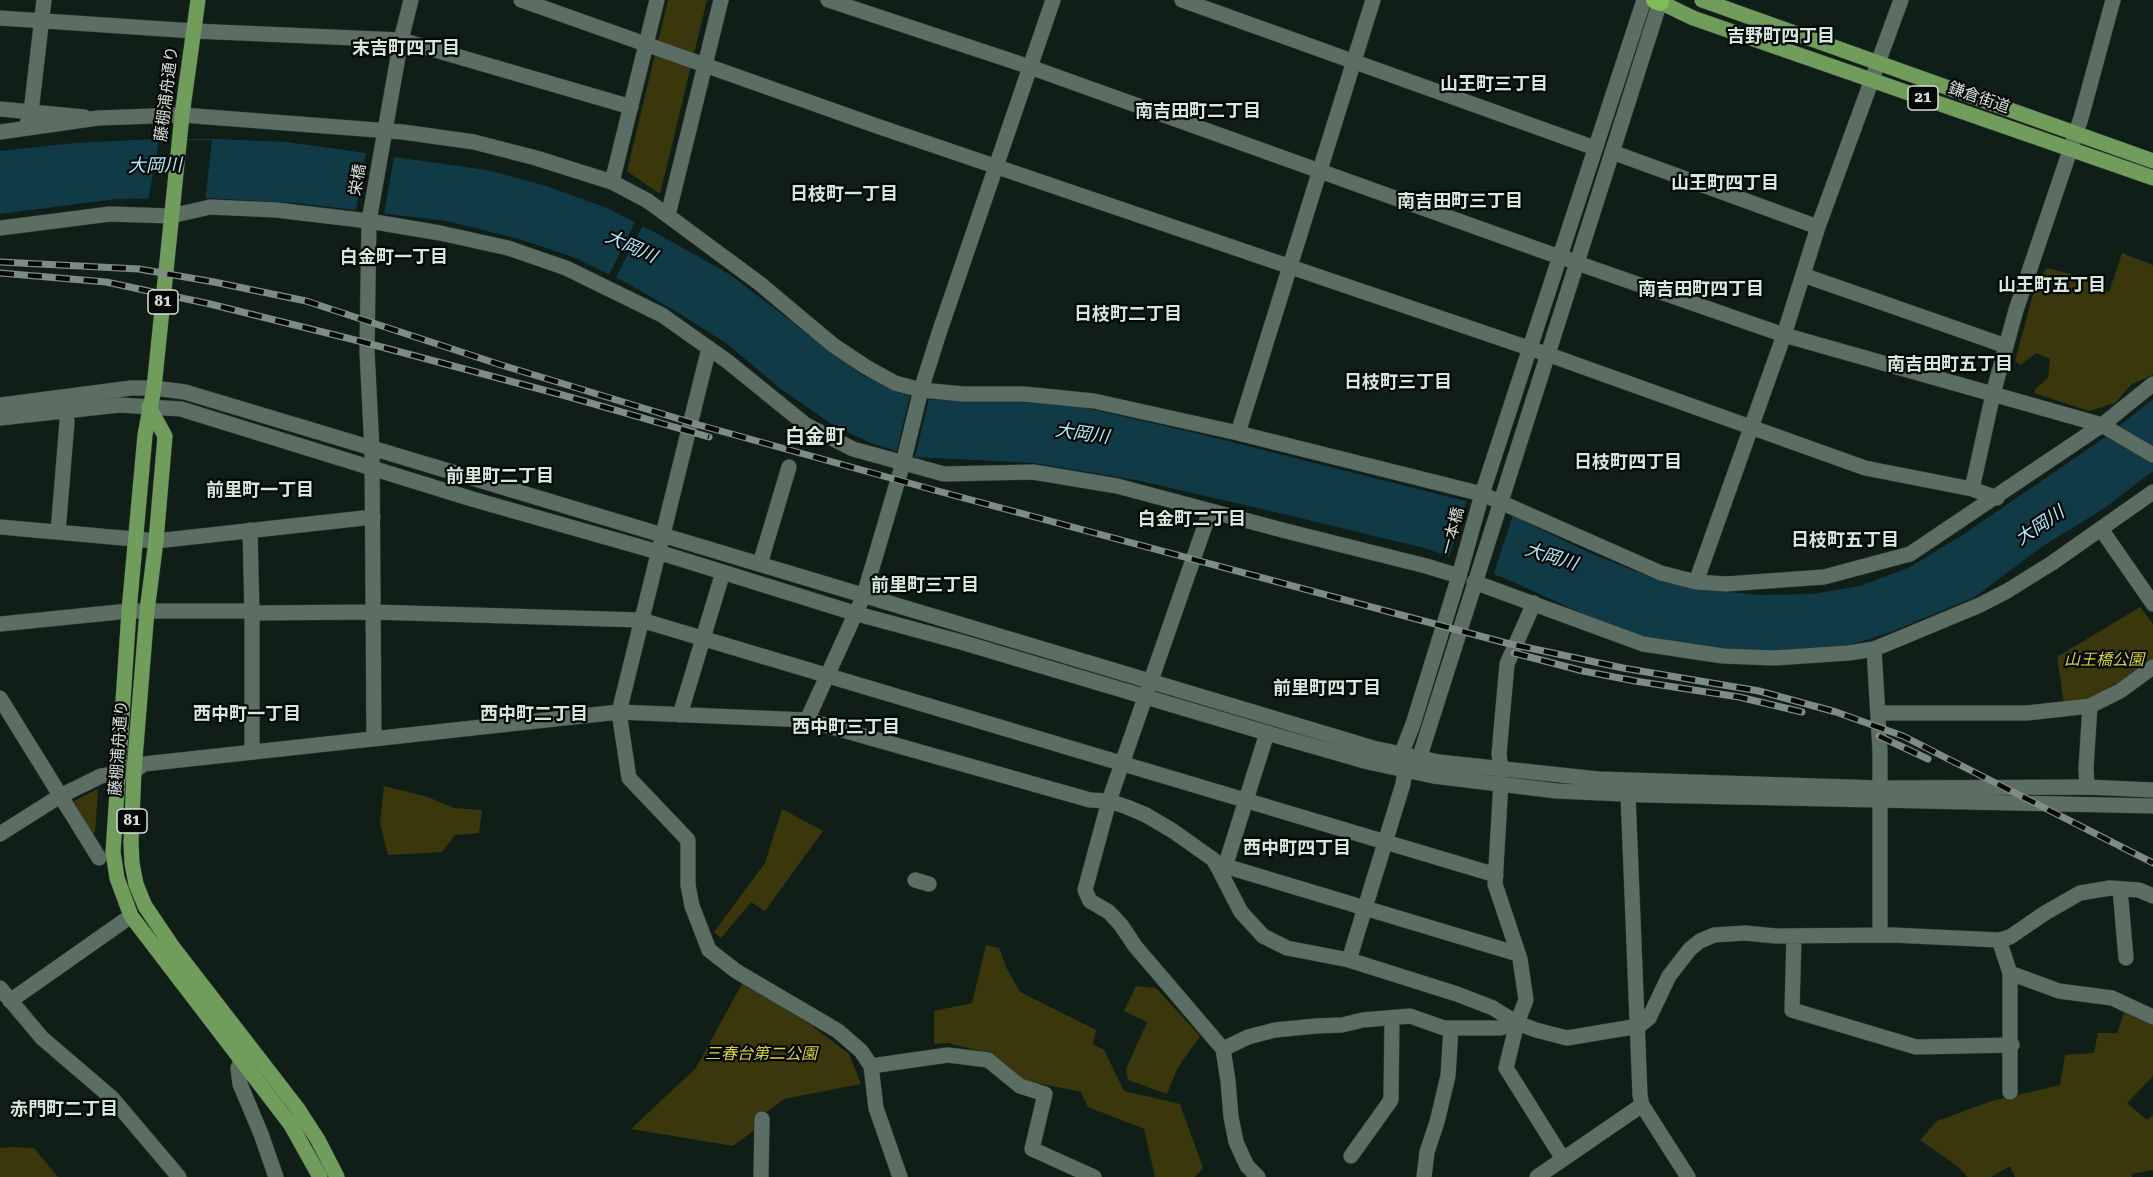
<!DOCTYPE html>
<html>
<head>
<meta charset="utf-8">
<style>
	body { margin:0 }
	canvas { display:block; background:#0f1e17 }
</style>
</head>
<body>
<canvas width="2153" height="1177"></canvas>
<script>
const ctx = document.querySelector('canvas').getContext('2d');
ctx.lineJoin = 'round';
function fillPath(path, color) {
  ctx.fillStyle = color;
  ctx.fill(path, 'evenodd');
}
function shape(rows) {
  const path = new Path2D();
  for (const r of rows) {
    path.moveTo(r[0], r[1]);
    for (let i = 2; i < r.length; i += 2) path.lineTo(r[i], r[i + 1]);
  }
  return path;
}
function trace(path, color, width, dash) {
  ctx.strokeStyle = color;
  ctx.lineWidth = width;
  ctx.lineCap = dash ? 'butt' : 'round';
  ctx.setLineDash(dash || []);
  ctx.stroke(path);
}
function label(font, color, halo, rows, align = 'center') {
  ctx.font = font + ' "Roboto Serif","Noto Sans JP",serif';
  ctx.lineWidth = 4.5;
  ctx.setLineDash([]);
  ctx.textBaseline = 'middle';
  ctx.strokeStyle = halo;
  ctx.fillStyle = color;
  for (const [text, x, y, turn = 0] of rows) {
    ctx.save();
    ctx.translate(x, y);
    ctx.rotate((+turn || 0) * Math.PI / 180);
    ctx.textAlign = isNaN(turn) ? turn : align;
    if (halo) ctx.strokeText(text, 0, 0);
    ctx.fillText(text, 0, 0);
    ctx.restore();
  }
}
const green = shape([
	[668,0,707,0,660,194,627,171],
	[2122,253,2153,265,2153,375,2132,384,2115,403,2089,411,2034,393,2036,388,2048,378,2050,359,2036,353,2021,365,2015,361,2037,280,2047,268,2078,276,2109,292],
	[2140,607,2153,624,2153,659,2117,683,2089,699,2064,704,2057,657],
	[384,786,428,797,454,808,482,810,479,833,455,835,442,852,388,855,380,824],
	[98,789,95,833,90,833,74,801],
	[782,809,823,831,765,911,751,902,721,938,714,932,765,863],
	[986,945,999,948,1006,967,1020,992,1096,1030,1093,1044,1104,1050,1124,1091,1180,1104,1203,1168,1195,1177,1155,1177,1144,1129,1088,1107,1081,1092,1023,1080,988,1053,948,1043,934,1044,934,1011,972,1003],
	[743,982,811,1025,849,1054,861,1084,784,1099,758,1118,760,1126,733,1146,631,1129,696,1068],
	[1136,986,1156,988,1200,1036,1177,1069,1167,1094,1128,1080,1126,1069,1147,1022,1124,1011],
	[2125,1010,2153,1012,2153,1076,2127,1103,2147,1120,2153,1115,2153,1170,2132,1174,2132,1177,2015,1177,2010,1166,1991,1177,1968,1177,1957,1166,1920,1140,1937,1121,1992,1101,2060,1085,2065,1055,2094,1053,2098,1033,2117,1033],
	[11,1147,34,1148,58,1177,0,1177,0,1148]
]);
const water = shape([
	[153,139,216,139,287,142,487,170,543,185,607,208,658,234,729,274,862,375,906,395,934,400,984,399,1077,406,1204,435,1465,501,1515,517,1590,553,1645,575,1697,589,1760,595,1813,594,1860,586,1908,568,1961,536,2107,436,2153,399,2153,471,2106,507,2040,548,1975,597,1888,633,1841,648,1782,653,1703,650,1652,641,1583,614,1509,580,1428,549,1288,515,1136,480,1033,463,914,457,871,443,836,427,781,389,726,343,680,314,629,284,573,257,519,239,447,221,296,203,206,198,116,199,0,214,0,151,75,143]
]);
const pier = shape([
	[159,140,212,140,205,201,148,201],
	[366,151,394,156,384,215,356,211],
	[612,207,671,238,670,239,643,225,614,281,608,277,635,222,611,209],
	[910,395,929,399,914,460,896,454],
	[1467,500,1513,515,1493,576,1448,560]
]);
const street = shape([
	[521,0,874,125,1558,358,1865,468,1972,489,1997,498],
	[828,0,1030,67,1551,254,1560,256,1577,263,1784,335,2102,425,2153,455],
	[1182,0,1595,148],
	[0,18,194,31,401,40,631,107],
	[0,109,84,117],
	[182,115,403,132,474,142,536,158,612,182,648,201,759,283,833,345,866,367,895,383,921,390,963,394,1024,394,1094,401,1238,433,1482,494,1661,573,1696,582,1726,584,1824,577,1910,554,2102,425,2153,384],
	[26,127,31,112,44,0],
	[1612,152,1818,227],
	[612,182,657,0],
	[668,215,721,0],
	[0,228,110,214,171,216,210,207,276,210,369,221,440,233,508,248,566,268,662,315,727,361,806,425,853,449,944,474,1033,472,1117,486,1286,531,1426,566,1459,576],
	[1803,275,2006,346],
	[709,348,619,712,629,778,688,840,688,885,692,906,709,950,736,971,838,1031,861,1051,871,1066,876,1108,900,1177],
	[1238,433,1373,0],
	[1972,489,1993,394,2016,310,2081,118,2113,0],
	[1210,511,1109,801,1085,890,1090,901,1109,912,1121,925,1135,946,1223,1049,1228,1081,1231,1117,1236,1142,1247,1166,1258,1177],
	[0,527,156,541,373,517],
	[2101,529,2153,604],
	[250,530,252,613,252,752],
	[58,532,67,422,66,412],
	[760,564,789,467],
	[1474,582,1643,644,1723,656,1774,658,1849,653,1874,649,1896,640,1980,605,2007,591,2052,563,2153,492],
	[1696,582,1784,335,1818,227,1901,0],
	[252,613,373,612,641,620,1496,875],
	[0,624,129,611,252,611],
	[1874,649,1880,751,1880,935],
	[0,698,99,858],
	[1879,713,2027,713,2090,706,2120,691,2153,667],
	[680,715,723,572],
	[807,720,864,595,903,463,921,390,939,333,1053,0],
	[374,739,372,450,367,351,369,221,401,40,411,0],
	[1501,770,1499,754,1507,664,1534,603],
	[1501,782,1495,884,1520,959,1526,1000,1517,1023,1506,1068,1563,1159],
	[2087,787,2086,768,2090,706],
	[1628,794,1640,1095,1642,1105,1688,1177],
	[0,834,60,796,101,776,134,771,144,764,619,712,807,720,1090,800,1109,801,1127,807,1146,815,1173,831,1214,860,1241,912,1263,936,1287,948,1349,960,1457,994,1493,1008,1517,1023,1536,1030,1567,1038,1639,1026,1649,1018,1669,976,1690,949,1700,941,1714,935,1745,933,1776,936,1892,935,1999,940,2010,937,2045,913,2080,893,2110,888,2139,890,2153,896],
	[1215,863,1518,954],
	[1225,867,1267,733],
	[915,880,929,884],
	[2120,889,2126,958],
	[1794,936,1792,1010,1916,1047,2012,1045],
	[1999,940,2010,973,2010,1092],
	[1349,960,1403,784,1405,770],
	[2010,973,2059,991,2112,998,2153,1017],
	[0,988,42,1038,112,1098,179,1177],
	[10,1001,131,916],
	[1223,1049,1248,1037,1275,1030,1316,1026,1342,1025,1363,1020,1410,1016,1444,1028,1500,1028,1517,1023],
	[241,1061,238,1068,240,1084,261,1134,276,1177],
	[871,1066,948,1055,988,1060,1020,1086,1045,1094,1032,1149,1094,1177],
	[1351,1156,1391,1100,1392,1018],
	[761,1177,762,1119],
	[1424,1177,1427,1152,1437,1122,1448,1076,1451,1028],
	[1537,1177,1642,1105]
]);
const secondary = shape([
	[0,132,98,118,182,115],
	[0,405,131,388,154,388,185,392,1373,748,1439,762,1598,779,1880,788,2087,787,2153,790],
	[0,418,120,405,181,409,472,499,658,552,854,613,961,642,1267,733,1368,762,1433,776,1557,791,1645,795,2153,806],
	[1403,764,1401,755,1413,724,1459,576,1482,494,1644,0],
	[1411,765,1419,759,1660,2]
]);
const primary = shape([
	[198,0,182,115,154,388,145,435,129,611,113,852,117,878,131,916,291,1125,320,1177],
	[1702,0,2153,161],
	[1660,2,1693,18,2153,178],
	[149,407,165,436,156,541,147,611,134,771,131,843,132,863,136,884,145,906,172,946,298,1109,318,1140,337,1177]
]);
const highway = shape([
	[1655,0,1660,2,1660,0]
]);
const rail = shape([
	[0,262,139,269,214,282,306,301,498,364,699,425,934,490,1506,643,1623,668,1759,691,1836,712,1903,736,2153,863],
	[0,273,106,282,210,304,359,341,566,396,709,437],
	[1514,653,1583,671,1635,681,1739,697,1802,712],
	[1879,736,1928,759]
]);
const shields = [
	[1923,98,30],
	[163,302,30],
	[132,821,30]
];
const shieldNames = [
	["21",1923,98],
	["81",163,302],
	["81",132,821]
];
const streetNames = [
	["藤棚浦舟通り",167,94,-83],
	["鎌倉街道",1979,98,19],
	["栄橋",358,180,-80],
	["一本橋",1453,531,-75],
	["藤棚浦舟通り",119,748,-86]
];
const parkNames = [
	["山王橋公園",2104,660],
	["三春台第二公園",761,1054]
];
const neighbourhoodNames = [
	["吉野町四丁目",1781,37],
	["末吉町四丁目",406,49],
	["山王町三丁目",1494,85],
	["南吉田町二丁目",1198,112],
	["山王町四丁目",1725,184],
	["日枝町一丁目",844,195],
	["南吉田町三丁目",1460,202],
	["白金町一丁目",394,258],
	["山王町五丁目",2052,286],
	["南吉田町四丁目",1701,290],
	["日枝町二丁目",1128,315],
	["南吉田町五丁目",1950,365],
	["日枝町三丁目",1398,383],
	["日枝町四丁目",1628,463],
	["前里町二丁目",500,477],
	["前里町一丁目",260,491],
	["白金町二丁目",1192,520],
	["日枝町五丁目",1845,541],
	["前里町三丁目",925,586],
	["前里町四丁目",1327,689],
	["西中町一丁目",247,715],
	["西中町二丁目",534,715],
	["西中町三丁目",846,728],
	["西中町四丁目",1297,849],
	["赤門町二丁目",64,1110]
];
const waterNames = [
	["大岡川",155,166,-1],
	["大岡川",631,247,24],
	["大岡川",1082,434,8],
	["大岡川",2040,526,-34],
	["大岡川",1551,557,17]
];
const quarterNames = [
	["白金町",815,437]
];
fillPath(green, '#39370b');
fillPath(water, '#0f3a46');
fillPath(pier, '#0f1e17');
trace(street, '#2f3833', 16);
trace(secondary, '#2f3833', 16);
trace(primary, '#2f3833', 16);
trace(highway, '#2f3833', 20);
trace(street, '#5c6d64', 15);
trace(secondary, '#5c6d64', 15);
trace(primary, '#709d5c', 15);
trace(highway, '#7dbd56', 18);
trace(rail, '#7f8b85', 7);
trace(rail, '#030705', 4.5, [14]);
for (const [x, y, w] of shields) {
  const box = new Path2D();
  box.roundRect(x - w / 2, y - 12, w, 24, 4.5);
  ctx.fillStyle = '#030705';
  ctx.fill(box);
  trace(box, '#d7e0db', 1.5);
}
label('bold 15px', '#d7e0db', null, shieldNames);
label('16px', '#d7e0db', '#030705', streetNames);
label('italic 16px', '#d8d348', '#030705', parkNames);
label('bold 18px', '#d4e8de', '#030705', neighbourhoodNames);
label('italic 18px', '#b1eafc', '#030705', waterNames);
label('bold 20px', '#d4e8de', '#030705', quarterNames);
</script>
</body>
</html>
